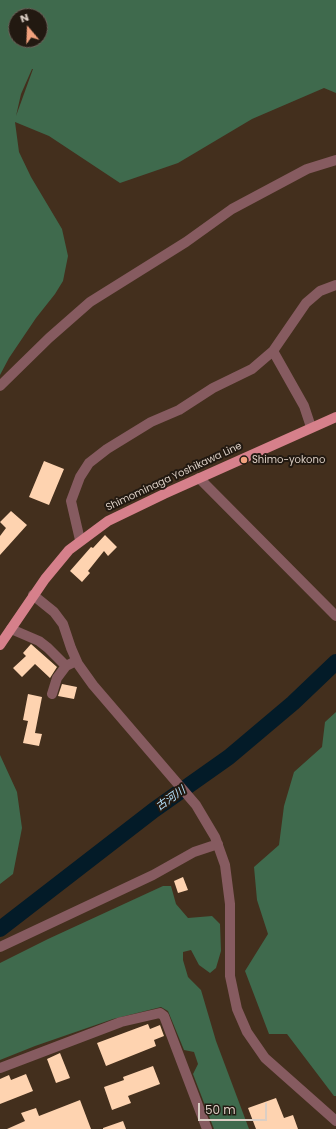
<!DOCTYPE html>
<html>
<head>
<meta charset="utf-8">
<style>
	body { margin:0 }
	#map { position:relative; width:336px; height:1129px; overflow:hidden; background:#432f1d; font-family:Poppins,sans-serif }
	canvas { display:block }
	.north { position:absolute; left:8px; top:8px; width:40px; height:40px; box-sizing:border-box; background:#221911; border:1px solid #6c6159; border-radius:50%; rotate:341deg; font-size:11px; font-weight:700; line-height:16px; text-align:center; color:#dbcec4 }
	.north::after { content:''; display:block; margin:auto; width:14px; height:18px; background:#f1a17d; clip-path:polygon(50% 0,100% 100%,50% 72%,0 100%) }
	.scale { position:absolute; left:198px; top:1103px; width:69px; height:18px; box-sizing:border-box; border:2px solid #dbcec4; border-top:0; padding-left:5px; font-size:12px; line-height:14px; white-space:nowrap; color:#dbcec4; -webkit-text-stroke:3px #221911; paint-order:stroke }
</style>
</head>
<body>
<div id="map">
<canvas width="336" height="1129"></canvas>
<div class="north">N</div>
<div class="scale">50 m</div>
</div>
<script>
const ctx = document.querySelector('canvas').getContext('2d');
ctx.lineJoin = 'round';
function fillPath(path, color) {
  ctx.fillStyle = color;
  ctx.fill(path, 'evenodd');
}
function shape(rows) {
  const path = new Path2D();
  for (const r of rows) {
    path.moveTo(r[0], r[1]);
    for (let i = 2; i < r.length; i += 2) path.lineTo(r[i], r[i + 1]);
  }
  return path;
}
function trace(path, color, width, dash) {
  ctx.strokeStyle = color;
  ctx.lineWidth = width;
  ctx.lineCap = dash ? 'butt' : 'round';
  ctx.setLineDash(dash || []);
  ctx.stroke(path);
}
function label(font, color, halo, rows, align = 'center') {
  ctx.font = font + ' Poppins,"Noto Sans JP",sans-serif';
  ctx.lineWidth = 4;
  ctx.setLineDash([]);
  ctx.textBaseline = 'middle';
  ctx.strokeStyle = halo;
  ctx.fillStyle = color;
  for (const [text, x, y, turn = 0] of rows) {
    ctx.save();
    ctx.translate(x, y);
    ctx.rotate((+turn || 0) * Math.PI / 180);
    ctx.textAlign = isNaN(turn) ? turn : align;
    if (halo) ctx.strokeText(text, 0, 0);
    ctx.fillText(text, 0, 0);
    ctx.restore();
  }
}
const forest = shape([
	[0,0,336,0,336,93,324,88,252,119,178,163,120,183,49,136,15,122,19,152,31,177,62,229,68,256,63,281,55,294,36,318,9,358,0,375],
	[16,16,40,16,40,40,16,40],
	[32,69,33,69,16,116,21,94],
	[336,712,336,1096,334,1096,287,1034,269,1034,245,971,268,934,257,900,254,867,279,845,284,806,294,772,322,747,325,722],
	[0,755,17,792,22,828,13,874,0,884],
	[163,886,171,886,176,904,188,918,212,916,220,924,221,951,216,968,210,973,199,965,191,950,183,952,183,960,188,977,201,990,216,1041,249,1129,214,1129,193,1074,198,1064,194,1052,184,1050,168,1011,161,1007,113,1019,35,1046,0,1060,0,963,48,939]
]);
const river = shape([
	[0,929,154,810,229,757,293,703,336,662]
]);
const building = shape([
	[44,461,64,469,49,505,29,497],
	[11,511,27,525,0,555,0,536,6,528,0,522],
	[105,535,117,547,108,556,104,551,88,571,90,573,82,582,70,571,91,547,93,548],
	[31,644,57,667,50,678,35,664,22,677,13,668,26,656,23,653],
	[62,684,77,687,74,699,58,696],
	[28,694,42,697,35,733,42,734,39,746,23,743,28,721,23,720],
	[183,877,188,890,178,893,174,881],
	[148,1024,150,1029,160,1025,164,1036,154,1040,156,1046,106,1066,97,1043],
	[60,1053,70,1078,56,1083,47,1059],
	[153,1066,160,1084,128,1096,131,1103,112,1110,104,1087,124,1080,123,1077],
	[26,1074,33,1091,0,1104,0,1079,9,1075,11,1080],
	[276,1098,284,1118,293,1115,298,1129,256,1129,248,1108],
	[80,1100,91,1129,7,1129,25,1121,21,1113,36,1108,39,1116],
	[123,1121,126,1129,103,1129,103,1128]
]);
const minor = shape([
	[273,351,304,406,311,427],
	[0,386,49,338,90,302,186,242,232,209,307,169,336,160],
	[199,478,336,616],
	[80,540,71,501,80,477,89,463,107,449,151,422,179,410,213,388,252,369,273,351,306,303,320,291,336,285],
	[33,595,54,612,63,624,71,648,78,664,93,685,196,805,215,837,225,865,230,904,230,976,237,1009,247,1032,265,1058,336,1121],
	[11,629,39,641,48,648,66,666],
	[52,694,57,678,66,666,72,663],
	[0,947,153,875,194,852,218,844],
	[0,1068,121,1022,160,1013,164,1016,207,1129]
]);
const major = shape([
	[0,645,45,579,69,550,108,521,164,494,336,417]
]);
const markers = [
	[244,460,4,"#f1a17d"]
];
const poiNames = [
	["Shimo-yokono",252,460]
];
const streetNames = [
	["Shimominaga Yoshikawa Line",174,477,-25]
];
const waterNames = [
	["古河川",171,799,-35]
];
fillPath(forest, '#3f6a4d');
trace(river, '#031b28', 16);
fillPath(building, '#fed3b0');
trace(minor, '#865b60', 10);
trace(major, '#d6808b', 10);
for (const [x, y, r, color] of markers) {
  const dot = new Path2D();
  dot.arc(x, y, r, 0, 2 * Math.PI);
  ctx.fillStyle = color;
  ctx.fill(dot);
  trace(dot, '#221911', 1.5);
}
label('10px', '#dbcec4', '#221911', poiNames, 'left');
label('10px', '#dbcec4', '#221911', streetNames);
label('italic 11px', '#b5e1fb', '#221911', waterNames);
</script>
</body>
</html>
